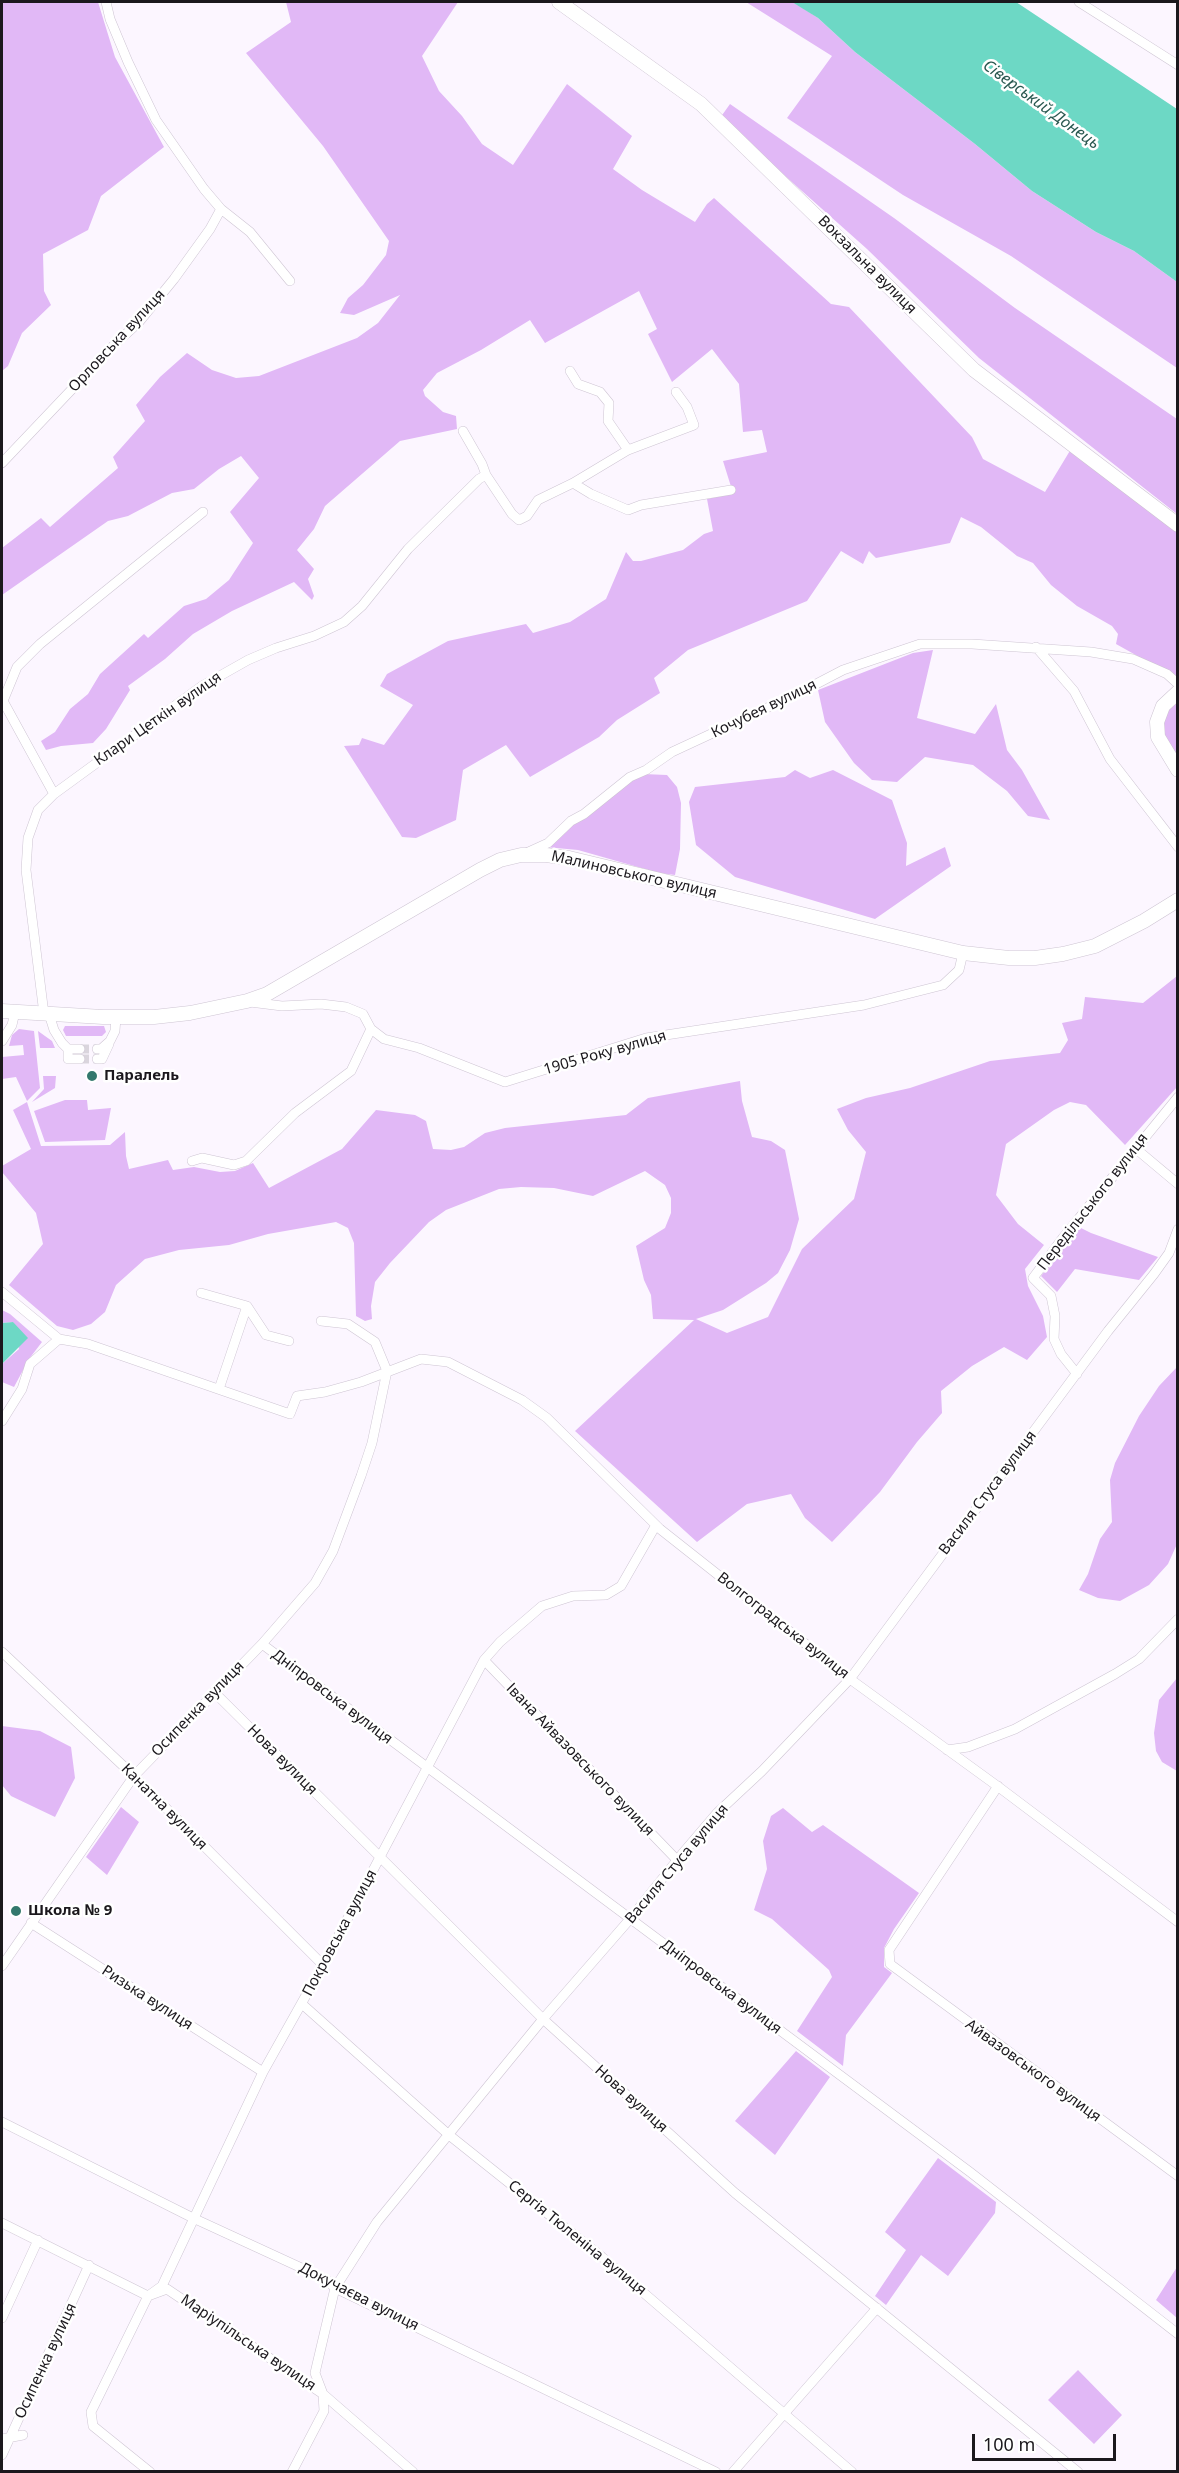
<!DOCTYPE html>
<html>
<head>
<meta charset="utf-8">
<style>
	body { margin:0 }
	#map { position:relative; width:1179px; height:2473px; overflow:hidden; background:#fcf6ff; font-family:"Noto Sans",sans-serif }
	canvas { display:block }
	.frame { position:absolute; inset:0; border:3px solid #1b181d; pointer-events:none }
	.scale { position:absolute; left:972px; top:2434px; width:144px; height:27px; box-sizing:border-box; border:3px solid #1b181d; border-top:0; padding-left:8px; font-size:18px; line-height:21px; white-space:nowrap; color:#1b181d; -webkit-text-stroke:4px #fff; paint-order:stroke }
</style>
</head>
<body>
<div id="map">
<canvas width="1179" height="2473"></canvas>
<div class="frame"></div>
<div class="scale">100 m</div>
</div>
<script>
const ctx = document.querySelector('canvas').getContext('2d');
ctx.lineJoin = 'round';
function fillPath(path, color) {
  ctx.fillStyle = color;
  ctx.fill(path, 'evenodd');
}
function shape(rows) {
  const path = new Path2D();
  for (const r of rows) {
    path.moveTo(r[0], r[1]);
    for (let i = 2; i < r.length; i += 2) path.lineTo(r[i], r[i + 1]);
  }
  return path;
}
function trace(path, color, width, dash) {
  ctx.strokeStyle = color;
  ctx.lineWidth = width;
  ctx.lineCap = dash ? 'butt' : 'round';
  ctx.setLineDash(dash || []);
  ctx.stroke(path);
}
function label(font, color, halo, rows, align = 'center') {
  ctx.font = font + ' "Noto Sans",sans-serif';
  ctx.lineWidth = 5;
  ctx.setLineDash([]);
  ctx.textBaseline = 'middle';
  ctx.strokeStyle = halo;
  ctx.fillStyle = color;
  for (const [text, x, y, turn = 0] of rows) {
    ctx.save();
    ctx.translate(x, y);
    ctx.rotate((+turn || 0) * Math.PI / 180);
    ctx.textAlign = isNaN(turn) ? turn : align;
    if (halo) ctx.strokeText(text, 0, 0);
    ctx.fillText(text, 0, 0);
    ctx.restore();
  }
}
const green = shape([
	[2,2,98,2,115,57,164,147,101,196,88,230,43,254,44,291,51,305,22,333,8,366,2,371],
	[286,2,458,2,422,56,439,91,462,116,482,144,513,165,567,84,632,136,613,169,642,190,695,222,707,204,714,198,831,304,849,307,972,437,983,459,1045,492,1071,449,1177,530,1177,678,1116,644,1118,634,1112,626,1077,606,1051,585,1033,563,1017,556,981,527,961,517,950,543,876,558,869,551,863,564,841,551,807,601,688,650,654,678,660,693,617,720,599,737,530,777,506,745,463,770,456,820,416,838,402,837,344,746,359,745,362,738,384,745,413,705,380,686,387,674,448,641,526,624,533,633,570,622,606,599,626,552,633,561,641,561,683,550,704,534,713,531,707,499,733,493,723,461,767,452,762,430,743,432,739,384,712,349,672,382,648,334,657,329,639,291,545,343,530,320,481,350,437,373,423,390,425,396,443,412,456,416,457,429,400,441,325,506,314,529,297,550,314,569,308,579,314,596,312,600,294,582,232,611,193,634,165,659,128,686,130,690,106,729,93,743,61,746,46,750,41,741,55,732,70,709,88,694,100,674,144,634,148,638,184,606,206,599,229,580,253,543,230,512,259,478,241,456,219,469,194,489,172,493,128,516,108,521,2,595,2,548,41,518,50,527,118,468,113,457,145,421,136,405,160,377,187,353,212,370,236,378,259,376,357,338,378,323,400,295,354,315,340,313,348,298,363,285,386,255,389,241,323,146,246,53,291,22],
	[746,2,792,2,803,8,818,18,855,52,975,144,1032,191,1096,232,1134,251,1177,282,1177,368,1011,256,903,195,787,118,832,56],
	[730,104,894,218,1015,308,1177,419,1177,514,979,358,867,249,720,118],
	[933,650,917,718,975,734,996,704,1007,750,1022,770,1050,820,1028,816,1007,791,973,765,925,757,897,782,872,780,854,763,825,722,818,690,913,653],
	[1177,700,1177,762,1163,735,1162,721,1169,707],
	[795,770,810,778,833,770,892,800,907,843,906,866,945,847,951,866,875,919,735,877,696,845,689,802,695,787,785,777],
	[643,774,667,775,677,787,681,803,680,849,675,875,659,873,578,850,545,847,635,775],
	[1177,976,1177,1087,1125,1145,1086,1105,1070,1102,1054,1110,1006,1144,996,1195,1018,1224,1044,1245,1025,1269,1028,1286,1043,1316,1047,1337,1027,1360,1004,1347,972,1366,941,1391,942,1413,917,1442,880,1492,832,1542,805,1518,791,1494,747,1504,697,1542,575,1431,694,1320,653,1319,651,1295,644,1280,636,1246,665,1228,671,1213,671,1198,665,1185,645,1171,593,1196,554,1188,521,1187,499,1189,446,1210,429,1222,390,1263,375,1282,371,1306,372,1319,365,1321,356,1316,354,1243,348,1228,336,1222,268,1234,229,1245,179,1250,145,1259,116,1285,105,1312,91,1324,73,1330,57,1326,9,1285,43,1244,36,1213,2,1172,2,1166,31,1149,13,1110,27,1102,41,1146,110,1145,125,1132,126,1156,129,1169,168,1160,173,1170,194,1167,220,1172,235,1171,253,1163,269,1188,342,1149,376,1110,415,1115,426,1121,433,1149,451,1150,464,1147,485,1133,505,1128,626,1115,648,1098,740,1081,742,1101,752,1137,771,1141,785,1150,799,1219,790,1250,778,1273,766,1283,723,1310,696,1319,727,1333,768,1317,802,1249,854,1199,866,1152,848,1130,837,1109,866,1098,910,1088,990,1061,1060,1053,1068,1040,1062,1023,1082,1019,1085,997,1143,1003],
	[65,1026,104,1026,106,1032,102,1036,66,1036,63,1030],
	[19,1029,34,1031,40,1088,27,1101,16,1077,2,1079,2,1057,24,1055,23,1045,9,1046,12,1035],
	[38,1031,52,1041,55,1048,40,1048],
	[43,1076,56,1076,55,1088,32,1102,44,1089],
	[65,1100,87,1100,88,1110,111,1108,105,1140,45,1142,34,1111],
	[1079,1227,1091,1233,1158,1257,1139,1280,1075,1269,1057,1292,1041,1276],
	[2,1310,10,1314,42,1342,29,1359,14,1387,2,1382,2,1364,19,1349,13,1322,2,1323],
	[1177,1367,1177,1544,1168,1564,1149,1585,1120,1601,1098,1598,1079,1590,1088,1574,1100,1539,1112,1522,1110,1480,1115,1463,1139,1416,1159,1386],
	[1177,1678,1177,1771,1162,1762,1156,1751,1154,1733,1159,1700],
	[2,1726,40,1731,71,1747,75,1778,55,1817,11,1796,2,1785],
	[121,1807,139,1822,107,1875,86,1857],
	[783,1808,812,1832,823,1825,919,1893,894,1929,884,1948,884,1967,892,1973,846,2035,843,2066,797,2031,832,1977,829,1970,772,1919,754,1910,767,1869,763,1841,771,1816],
	[796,2051,830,2077,775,2155,735,2121],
	[938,2158,996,2202,995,2213,948,2276,921,2255,886,2305,875,2296,906,2250,885,2232],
	[1177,2267,1177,2318,1156,2300],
	[1078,2370,1122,2415,1094,2444,1048,2400]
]);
const water = shape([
	[792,2,1016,2,1177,109,1177,282,1134,251,1096,232,1032,191,975,144,855,52,818,18],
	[13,1322,28,1338,2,1364,2,1323]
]);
const minorTunnel = shape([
	[80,1049,97,1049],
	[80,1059,97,1059]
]);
const minor = shape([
	[106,2,110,19,128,62,156,120,204,189,221,209,250,232,290,281],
	[1079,2,1178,65],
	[570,371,578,384,600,392,609,403,608,421,628,450],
	[2,463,112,347,139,322,174,279,210,229,221,209],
	[486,475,512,514,519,520,527,516,538,500,573,483,628,450,694,425,687,407,676,392],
	[573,483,591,494,628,510,641,505,731,490],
	[1036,647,1074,691,1110,759,1178,847],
	[54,794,3,701,17,667,40,644,203,512],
	[526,853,548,843,571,821,584,814,630,777,646,770,672,752,799,693,843,670,920,644,972,644,1091,652,1133,659,1167,674,1178,684],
	[250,1002,282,1006,321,1004,346,1007,363,1014,371,1029,384,1039,419,1048,505,1082,646,1038,864,1005,943,985,959,970,963,953],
	[44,1014,26,870,28,838,38,810,54,794,202,686,248,660,276,648,314,636,344,622,362,606,408,549,479,479,486,475,482,464,463,431],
	[49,1014,54,1030,62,1043,68,1049,80,1049],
	[2,1041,12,1025,15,1012],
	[68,1049,68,1059,80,1059],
	[97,1049,101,1049,110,1041,115,1031,116,1017],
	[97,1059,102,1059,109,1044],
	[1135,1148,1178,1184],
	[192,1161,202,1158,234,1165,246,1161,295,1113,351,1071,371,1029],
	[2,1292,59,1339,88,1344,290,1414,297,1396,325,1392,361,1382,421,1359,448,1362,522,1400,547,1418,660,1529,850,1679,1000,1788,1178,1922],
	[201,1293,247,1306,266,1335,289,1341],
	[321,1321,348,1324,375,1342,387,1371],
	[1077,1374,1061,1354,1054,1339,1055,1316,1051,1296,1033,1278,1062,1239,1178,1097],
	[219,1389,247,1306],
	[2,1421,22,1389,30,1364,59,1339],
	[262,1644,970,2172,1178,2334],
	[2,1652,134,1776,323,1965],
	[484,1660,677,1860],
	[214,1692,543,2019,735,2193,1078,2472],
	[947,1750,968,1747,1015,1729,1115,1674,1139,1659,1178,1619],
	[998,1786,889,1950,890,1964,1178,2176],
	[31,1923,263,2072],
	[2,1966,134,1776,262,1644,315,1583,333,1551,361,1476,372,1443,387,1371],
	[302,2004,449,2135,602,2257,852,2472],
	[2,2122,193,2218,306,2270,328,2281,335,2288,716,2472],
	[2,2223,148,2296,167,2289,323,2394,413,2472],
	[2,2318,38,2240],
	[2,2439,23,2435],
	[2,2455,89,2265],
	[150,2472,93,2426,91,2412,148,2296,162,2286,263,2072,323,1965,484,1660,500,1642,542,1606,573,1596,606,1595,621,1586,656,1525],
	[292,2472,324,2411,323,2394,315,2373,335,2288,377,2222,543,2019,630,1919,682,1854,717,1813,762,1771,850,1679,1108,1331,1154,1274,1169,1253,1178,1229],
	[733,2472,877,2308]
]);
const secondary = shape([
	[559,2,701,104,974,370,1178,525],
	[1178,692,1163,706,1157,722,1158,737,1178,770],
	[2,1011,103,1017,154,1017,190,1013,247,1001,267,994,480,870,500,860,521,855,546,855,569,858,963,953,1009,958,1035,958,1063,954,1095,946,1144,921,1178,900]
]);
const markers = [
	[92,1076,6,"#33786d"],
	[16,1911,6,"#33786d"]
];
const streetNames = [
	["Вокзальна вулиця",867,265,45],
	["Орловська вулиця",117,341,-47],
	["Кочубея вулиця",764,709,-26],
	["Клари Цеткін вулиця",158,719,-35],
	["Малиновського вулиця",634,875,13],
	["1905 Року вулиця",605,1053,-16],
	["Передільського вулиця",1093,1202,-52],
	["Василя Стуса вулиця",988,1493,-53],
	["Волгоградська вулиця",783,1626,38],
	["Дніпровська вулиця",332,1697,37],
	["Осипенка вулиця",198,1709,-46],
	["Нова вулиця",282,1760,45],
	["Івана Айвазовського вулиця",580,1760,46],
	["Канатна вулиця",164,1807,45],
	["Василя Стуса вулиця",677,1864,-50],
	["Покровська вулиця",340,1933,-62],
	["Дніпровська вулиця",721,1987,37],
	["Ризька вулиця",147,1998,33],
	["Айвазовського вулиця",1033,2071,36],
	["Нова вулиця",631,2099,42],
	["Сергія Тюленіна вулиця",577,2238,39],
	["Докучаєва вулиця",359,2297,27],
	["Маріупільська вулиця",248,2343,34],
	["Осипенка вулиця",46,2361,-65]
];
const poiNames = [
	["Паралель",104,1076],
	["Школа № 9",28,1911]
];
const waterNames = [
	["Сіверський Донець",1041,105,36]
];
fillPath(green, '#e1b8f6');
fillPath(water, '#6dd8c5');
trace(minorTunnel, '#dad5dd', 9, [9, 4.5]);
trace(minor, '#cec5d3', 10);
trace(secondary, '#cec5d3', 15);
trace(minor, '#fff', 9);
trace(secondary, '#fff', 14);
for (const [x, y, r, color] of markers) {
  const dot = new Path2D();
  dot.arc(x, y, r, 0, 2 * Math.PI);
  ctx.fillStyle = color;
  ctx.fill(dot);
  trace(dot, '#fff', 2);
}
label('15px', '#1b181d', '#fff', streetNames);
label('bold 15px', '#1b181d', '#fff', poiNames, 'left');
label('italic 16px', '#2b5951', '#fff', waterNames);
</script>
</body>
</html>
